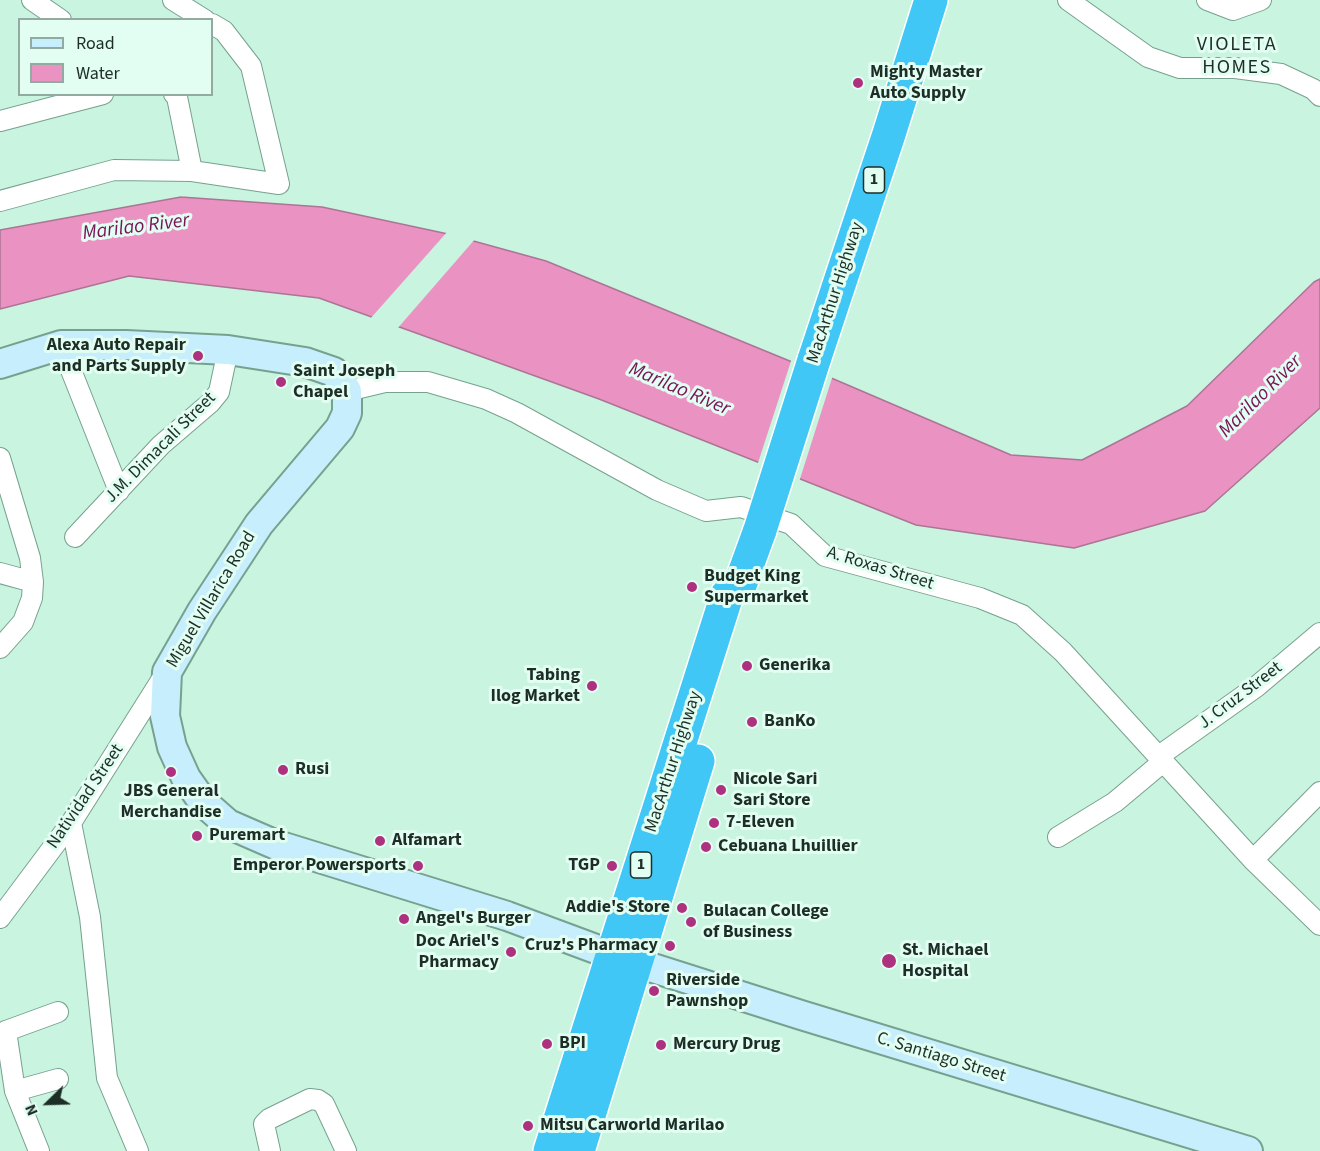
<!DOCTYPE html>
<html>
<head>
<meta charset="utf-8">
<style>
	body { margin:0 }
	#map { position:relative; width:1320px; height:1151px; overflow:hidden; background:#c8f4e0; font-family:"Source Sans 3",sans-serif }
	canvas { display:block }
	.legend { position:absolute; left:18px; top:18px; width:195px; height:78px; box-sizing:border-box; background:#e2fdf1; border:2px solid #93aaa0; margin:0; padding:8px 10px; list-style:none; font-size:18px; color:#1d2e27 }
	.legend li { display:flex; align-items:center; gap:12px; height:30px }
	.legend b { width:30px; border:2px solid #93aaa0 }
	.north { position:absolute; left:18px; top:1073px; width:60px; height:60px; -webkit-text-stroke:4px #e2fdf1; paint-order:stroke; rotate:247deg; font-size:16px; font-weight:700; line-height:24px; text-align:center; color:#1d2e27 }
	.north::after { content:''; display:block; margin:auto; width:21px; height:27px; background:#1d2e27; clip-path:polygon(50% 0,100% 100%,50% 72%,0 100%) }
</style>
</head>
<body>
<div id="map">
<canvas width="1320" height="1151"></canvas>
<ul class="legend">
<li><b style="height:8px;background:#c6eefc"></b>Road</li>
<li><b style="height:16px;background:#ea93c3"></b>Water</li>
</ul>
<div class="north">N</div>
</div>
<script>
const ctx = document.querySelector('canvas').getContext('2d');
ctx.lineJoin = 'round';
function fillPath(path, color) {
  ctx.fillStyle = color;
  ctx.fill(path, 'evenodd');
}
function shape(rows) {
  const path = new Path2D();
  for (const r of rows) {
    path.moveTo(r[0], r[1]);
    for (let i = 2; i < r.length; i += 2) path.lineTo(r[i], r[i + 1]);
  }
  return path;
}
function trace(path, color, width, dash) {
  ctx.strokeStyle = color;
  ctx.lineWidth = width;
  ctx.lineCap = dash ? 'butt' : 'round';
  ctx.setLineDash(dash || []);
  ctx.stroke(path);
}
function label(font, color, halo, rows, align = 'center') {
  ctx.font = font + ' "Source Sans 3",sans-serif';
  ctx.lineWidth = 6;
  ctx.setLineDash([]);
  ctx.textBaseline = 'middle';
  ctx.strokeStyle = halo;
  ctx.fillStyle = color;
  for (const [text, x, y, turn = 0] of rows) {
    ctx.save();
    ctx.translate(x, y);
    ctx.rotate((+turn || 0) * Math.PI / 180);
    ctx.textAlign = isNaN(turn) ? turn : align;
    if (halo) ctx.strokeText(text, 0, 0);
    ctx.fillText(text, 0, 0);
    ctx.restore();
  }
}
const water = shape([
	[181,197,322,207,448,234,546,261,836,380,1011,455,1082,460,1187,406,1314,282,1320,279,1320,408,1205,511,1074,548,916,525,599,399,319,298,129,276,0,309,0,230,181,197]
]);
const pier = shape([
	[448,231,476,238,397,329,370,319],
	[792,358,833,375,799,482,757,466]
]);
const street = shape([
	[32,0,61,20],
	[173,0,205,20],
	[1068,0,1148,57,1180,68,1235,68,1281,74,1313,89,1320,96],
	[1207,0,1233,10,1261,0],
	[174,94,177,97,192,171],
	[0,121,103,94],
	[0,201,114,170,192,171,279,184,251,66,224,31,212,24],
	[61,345,119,491],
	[347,391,385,382,428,382,486,399,517,413,657,490,706,511,741,507,791,524,825,556,980,598,1022,615,1063,652,1253,860,1320,925],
	[0,458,30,558,33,582,32,598,23,622,0,648],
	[75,537,161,445,210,403,219,392,228,350],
	[0,573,33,582],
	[1159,756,1256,687,1320,633],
	[71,823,90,917,107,1078,138,1151],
	[1058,837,1115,802,1164,761],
	[1253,860,1320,792],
	[0,918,71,823,165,674],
	[6,1031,15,1091,39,1151],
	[6,1031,58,1012],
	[15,1091,58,1079],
	[270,1151,264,1124,269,1119,310,1099,318,1100,324,1104,346,1151]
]);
const secondary = shape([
	[0,364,61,345,126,345,228,350,305,362,334,372,344,386,347,391,347,413,340,428,259,524,202,611,167,672,165,716,172,747,186,778,203,802,228,824,274,844,507,916,612,955,801,1015,1248,1151]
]);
const highway = shape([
	[814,360,889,134,931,0],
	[550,1151,727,595,740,585,760,530],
	[578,1151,698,761]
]);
const highwayBridge = shape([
	[760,530,814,360]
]);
const markers = [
	[858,83,6,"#ae3180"],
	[198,356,6,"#ae3180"],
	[281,382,6,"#ae3180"],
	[692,587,6,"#ae3180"],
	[747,666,6,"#ae3180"],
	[592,686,6,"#ae3180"],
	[752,722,6,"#ae3180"],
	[283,770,6,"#ae3180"],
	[171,772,6,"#ae3180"],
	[721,790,6,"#ae3180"],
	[714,823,6,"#ae3180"],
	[197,836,6,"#ae3180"],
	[380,841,6,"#ae3180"],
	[706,847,6,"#ae3180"],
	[418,866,6,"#ae3180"],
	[612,866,6,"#ae3180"],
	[682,908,6,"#ae3180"],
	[404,919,6,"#ae3180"],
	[691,922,6,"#ae3180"],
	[670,946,6,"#ae3180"],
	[511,952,6,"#ae3180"],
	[889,961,8,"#ae3180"],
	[654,991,6,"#ae3180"],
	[547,1044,6,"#ae3180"],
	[661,1045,6,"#ae3180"],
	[528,1126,6,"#ae3180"]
];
const shields = [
	[874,180,21],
	[641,865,21]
];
const shieldNames = [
	["1",874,180],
	["1",641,865]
];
const poiNames = [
	["Mighty Master",870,73],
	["Auto Supply",870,94],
	["Alexa Auto Repair",186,346,"right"],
	["and Parts Supply",186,367,"right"],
	["Saint Joseph",293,372],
	["Chapel",293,393],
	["Budget King",704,577],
	["Supermarket",704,598],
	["Generika",759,666],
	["Tabing",580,676,"right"],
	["Ilog Market",580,697,"right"],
	["BanKo",764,722],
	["Rusi",295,770],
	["Nicole Sari",733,780],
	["Sari Store",733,801],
	["JBS General",171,792,"center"],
	["Merchandise",171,813,"center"],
	["7-Eleven",726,823],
	["Puremart",209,836],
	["Alfamart",392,841],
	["Cebuana Lhuillier",718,847],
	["Emperor Powersports",406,866,"right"],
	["TGP",600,866,"right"],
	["Addie's Store",670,908,"right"],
	["Bulacan College",703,912],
	["of Business",703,933],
	["Angel's Burger",416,919],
	["Doc Ariel's",499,942,"right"],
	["Pharmacy",499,963,"right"],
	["Cruz's Pharmacy",658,946,"right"],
	["St. Michael",902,951],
	["Hospital",902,972],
	["Riverside",666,981],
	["Pawnshop",666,1002],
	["BPI",559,1044],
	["Mercury Drug",673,1045],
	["Mitsu Carworld Marilao",540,1126]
];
const streetNames = [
	["MacArthur Highway",836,293,-72],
	["J.M. Dimacali Street",161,448,-45],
	["A. Roxas Street",880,569,17],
	["Miguel Villarica Road",212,600,-59],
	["J. Cruz Street",1241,696,-37],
	["MacArthur Highway",674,762,-72],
	["Natividad Street",86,797,-56],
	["C. Santiago Street",941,1058,17]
];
const neighbourhoodNames = [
	["VIOLETA",1237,46],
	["HOMES",1237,69]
];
const waterNames = [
	["Marilao River",136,228,-7],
	["Marilao River",679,390,23],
	["Marilao River",1261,397,-45]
];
fillPath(water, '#ea93c3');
trace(water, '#ac7594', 1.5);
fillPath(pier, '#c8f4e0');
trace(street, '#77a18f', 22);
trace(secondary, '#77a18f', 32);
trace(highway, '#fff', 36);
trace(street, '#fff', 20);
trace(secondary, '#c6eefc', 28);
trace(highway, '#40c7f6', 33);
trace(highwayBridge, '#fff', 36, []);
trace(highwayBridge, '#40c7f6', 33);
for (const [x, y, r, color] of markers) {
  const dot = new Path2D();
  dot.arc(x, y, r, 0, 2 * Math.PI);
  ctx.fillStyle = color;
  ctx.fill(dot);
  trace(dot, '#e2fdf1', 2);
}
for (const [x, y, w] of shields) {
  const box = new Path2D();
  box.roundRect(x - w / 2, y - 13, w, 26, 4.5);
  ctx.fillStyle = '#e2fdf1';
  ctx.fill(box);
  trace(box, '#1d2e27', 1.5);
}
label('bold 16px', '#1d2e27', null, shieldNames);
label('bold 18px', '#1d2e27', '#e2fdf1', poiNames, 'left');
label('18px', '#1d2e27', '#e2fdf1', streetNames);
ctx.letterSpacing = '1.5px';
label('20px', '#1d2e27', '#e2fdf1', neighbourhoodNames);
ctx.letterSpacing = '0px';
label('italic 20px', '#781356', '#e2fdf1', waterNames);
</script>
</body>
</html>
